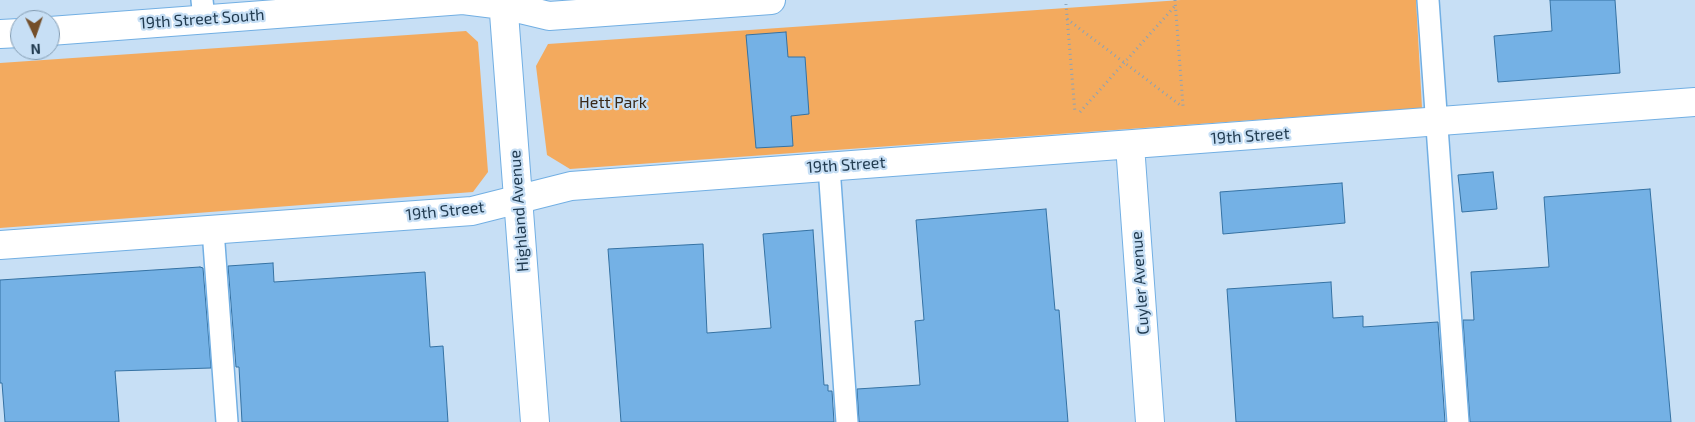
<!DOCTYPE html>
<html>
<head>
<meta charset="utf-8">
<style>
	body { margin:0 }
	#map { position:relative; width:1695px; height:422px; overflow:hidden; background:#c7dff5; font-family:"Exo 2",sans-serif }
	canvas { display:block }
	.north { position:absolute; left:10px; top:10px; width:50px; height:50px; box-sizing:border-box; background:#c7dff5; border:1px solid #849db3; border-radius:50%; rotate:177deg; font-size:14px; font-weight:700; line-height:20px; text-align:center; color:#203a4f }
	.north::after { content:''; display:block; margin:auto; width:18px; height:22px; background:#744f2a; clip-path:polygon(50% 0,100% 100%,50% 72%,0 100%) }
</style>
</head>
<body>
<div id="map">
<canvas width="1695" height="422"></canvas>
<div class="north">N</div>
</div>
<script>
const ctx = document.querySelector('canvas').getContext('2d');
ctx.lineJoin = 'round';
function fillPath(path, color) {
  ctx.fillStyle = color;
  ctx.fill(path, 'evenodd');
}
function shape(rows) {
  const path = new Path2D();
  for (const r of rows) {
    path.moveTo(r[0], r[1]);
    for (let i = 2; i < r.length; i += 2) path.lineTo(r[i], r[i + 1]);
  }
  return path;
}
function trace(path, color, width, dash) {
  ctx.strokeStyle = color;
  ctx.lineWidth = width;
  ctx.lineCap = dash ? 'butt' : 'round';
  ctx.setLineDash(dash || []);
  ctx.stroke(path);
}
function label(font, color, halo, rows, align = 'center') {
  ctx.font = font + ' "Exo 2",sans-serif';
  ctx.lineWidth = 4.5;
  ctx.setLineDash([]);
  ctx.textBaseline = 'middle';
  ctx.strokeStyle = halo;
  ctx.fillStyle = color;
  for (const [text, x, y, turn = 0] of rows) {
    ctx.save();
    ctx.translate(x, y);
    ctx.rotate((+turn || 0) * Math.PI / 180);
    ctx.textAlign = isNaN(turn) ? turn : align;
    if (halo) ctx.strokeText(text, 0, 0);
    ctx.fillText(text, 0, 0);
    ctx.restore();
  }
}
const green = shape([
	[1181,0,1416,0,1422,108,570,169,547,155,536,66,548,44],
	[466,31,478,42,488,172,473,192,0,228,0,63]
]);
const building = shape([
	[1550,0,1615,0,1620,73,1498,82,1494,36,1552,31,1550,0],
	[786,32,788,57,805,57,809,114,791,116,793,146,756,148,746,35,786,32],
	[1493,172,1497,209,1462,212,1458,175,1493,172],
	[1342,183,1345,223,1223,234,1220,192,1342,183],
	[1650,189,1671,422,1470,422,1463,320,1474,320,1471,272,1549,267,1544,197,1650,189],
	[1046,209,1055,310,1059,310,1068,422,859,422,857,389,920,385,915,321,924,320,916,220,1046,209],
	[813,230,824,385,828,385,828,391,832,391,834,422,621,422,608,249,703,244,707,333,771,328,763,234,813,230],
	[273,263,274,282,425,272,430,347,443,346,448,422,242,422,239,367,236,367,228,266,273,263],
	[200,267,203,268,211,368,115,371,119,422,5,422,2,383,0,383,0,280,200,267],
	[1331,282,1333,318,1363,316,1363,327,1438,322,1445,422,1236,422,1227,289,1331,282]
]);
const path = shape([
	[1175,0,1183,106],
	[1066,4,1075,113],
	[1067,19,1180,105],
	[1080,112,1175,6]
]);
const service = shape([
	[202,0,204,19],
	[1428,0,1458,422],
	[829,167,847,422],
	[213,230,227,422]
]);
const minor = shape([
	[503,0,535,422],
	[50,31,463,0,503,5,549,16,771,0],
	[0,34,20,33],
	[1130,145,1150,422],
	[0,245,472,211,571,186,1695,102]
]);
const streetNames = [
	["19th Street South",202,19,-4],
	["19th Street",1250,136,-4],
	["19th Street",846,165,-4],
	["19th Street",445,211,-6],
	["Highland Avenue",519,211,-94],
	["Cuyler Avenue",1140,283,-94]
];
const parkNames = [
	["Hett Park",613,103]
];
fillPath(green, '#f3aa5e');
fillPath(building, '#74b1e5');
trace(building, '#3572a3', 1);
trace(service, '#72afe3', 24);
trace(minor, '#72afe3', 30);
trace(path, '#8aa3b8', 3, [1, 4]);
trace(service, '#fff', 21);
trace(minor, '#fff', 28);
label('16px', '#203a4f', '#c7dff5', streetNames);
label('16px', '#382818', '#c7dff5', parkNames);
</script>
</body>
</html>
